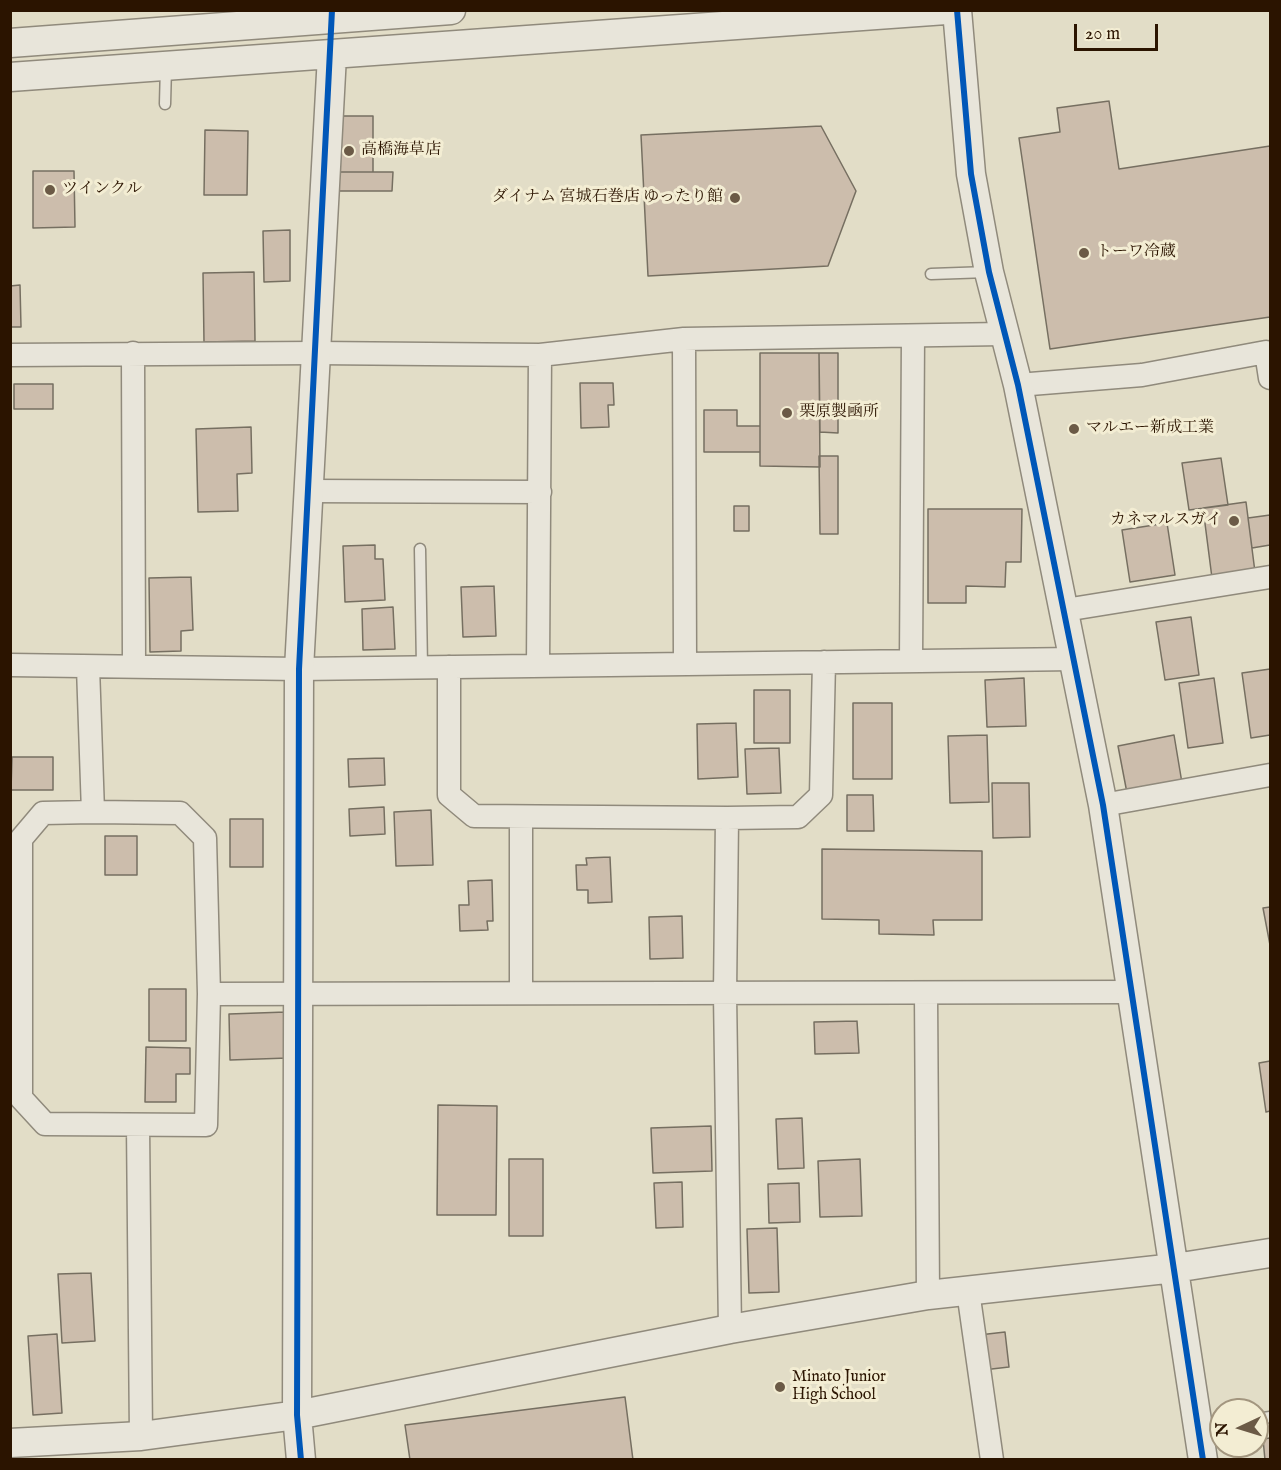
<!DOCTYPE html>
<html>
<head>
<meta charset="utf-8">
<style>
	body { margin:0 }
	#map { position:relative; width:1281px; height:1470px; overflow:hidden; background:#e2ddc7; font-family:"IM FELL English",serif }
	canvas { display:block }
	.frame { position:absolute; inset:0; border:12px solid #2b1400; pointer-events:none }
	.north { position:absolute; left:1209px; top:1398px; width:60px; height:60px; box-sizing:border-box; background:#f3edd3; border:2px solid #a3967f; border-radius:50%; rotate:266deg; font-size:16px; font-weight:700; line-height:24px; text-align:center; color:#2b1400 }
	.north::after { content:''; display:block; margin:auto; width:21px; height:27px; background:#6b5a46; clip-path:polygon(50% 0,100% 100%,50% 72%,0 100%) }
	.scale { position:absolute; left:1074px; top:24px; width:84px; height:27px; box-sizing:border-box; border:3px solid #2b1400; border-top:0; padding-left:8px; font-size:18px; line-height:21px; white-space:nowrap; color:#2b1400; -webkit-text-stroke:4px #f3edd3; paint-order:stroke }
</style>
</head>
<body>
<div id="map">
<canvas width="1281" height="1470"></canvas>
<div class="frame"></div>
<div class="north">N</div>
<div class="scale">20 m</div>
</div>
<script>
const ctx = document.querySelector('canvas').getContext('2d');
ctx.lineJoin = 'round';
function fillPath(path, color) {
  ctx.fillStyle = color;
  ctx.fill(path, 'evenodd');
}
function shape(rows) {
  const path = new Path2D();
  for (const r of rows) {
    path.moveTo(r[0], r[1]);
    for (let i = 2; i < r.length; i += 2) path.lineTo(r[i], r[i + 1]);
  }
  return path;
}
function trace(path, color, width, dash) {
  ctx.strokeStyle = color;
  ctx.lineWidth = width;
  ctx.lineCap = dash ? 'butt' : 'round';
  ctx.setLineDash(dash || []);
  ctx.stroke(path);
}
function label(font, color, halo, rows, align = 'center') {
  ctx.font = font + ' "IM FELL English","Noto Serif JP",serif';
  ctx.lineWidth = 6;
  ctx.setLineDash([]);
  ctx.textBaseline = 'middle';
  ctx.strokeStyle = halo;
  ctx.fillStyle = color;
  for (const [text, x, y, turn = 0] of rows) {
    ctx.save();
    ctx.translate(x, y);
    ctx.rotate((+turn || 0) * Math.PI / 180);
    ctx.textAlign = isNaN(turn) ? turn : align;
    if (halo) ctx.strokeText(text, 0, 0);
    ctx.fillText(text, 0, 0);
    ctx.restore();
  }
}
const building = shape([
	[1109,101,1119,169,1270,146,1270,317,1050,349,1019,138,1060,132,1057,108,1109,101],
	[334,116,373,116,373,172,335,172,334,116],
	[821,126,856,191,828,266,648,276,641,135,821,126],
	[205,130,248,131,247,195,204,195,205,130],
	[33,171,74,171,75,227,33,228,33,171],
	[335,172,393,172,392,191,335,191,335,172],
	[290,230,290,281,264,282,263,231,290,230],
	[254,272,255,341,204,342,203,273,254,272],
	[20,285,21,327,10,327,10,286,20,285],
	[760,353,819,353,820,467,760,466,760,353],
	[819,353,838,353,838,433,820,432,819,353],
	[580,383,613,383,614,405,608,405,609,427,581,428,580,383],
	[14,384,53,384,53,409,14,409,14,384],
	[704,410,737,410,737,426,760,426,760,452,704,452,704,410],
	[251,427,252,473,237,474,238,511,198,512,196,429,251,427],
	[819,456,838,456,838,534,820,534,819,456],
	[1221,458,1228,505,1189,510,1182,463,1221,458],
	[1246,502,1255,572,1212,578,1203,508,1246,502],
	[734,506,749,506,749,531,734,531,734,506],
	[928,509,1022,509,1021,562,1006,562,1005,587,966,586,966,603,928,603,928,509],
	[1270,515,1270,545,1252,548,1248,518,1270,515],
	[1167,523,1175,575,1130,582,1122,530,1167,523],
	[375,545,375,559,383,559,385,600,345,602,343,546,375,545],
	[191,577,193,630,181,631,181,651,150,652,149,578,191,577],
	[494,586,496,636,463,637,461,587,494,586],
	[393,607,395,649,363,650,362,609,393,607],
	[1191,617,1199,675,1165,680,1156,622,1191,617],
	[1270,669,1270,735,1251,738,1242,673,1270,669],
	[1024,678,1026,726,987,727,985,680,1024,678],
	[1214,678,1223,743,1188,748,1179,683,1214,678],
	[754,690,790,690,790,743,754,743,754,690],
	[853,703,892,703,892,779,853,779,853,703],
	[736,723,738,777,698,779,697,724,736,723],
	[987,735,989,802,950,803,948,736,987,735],
	[1174,735,1182,783,1127,793,1118,746,1174,735],
	[779,748,781,793,747,794,745,749,779,748],
	[12,757,53,757,53,790,11,790,12,757],
	[384,758,385,785,349,787,348,759,384,758],
	[992,783,1029,783,1030,837,993,838,992,783],
	[847,795,873,795,874,831,847,831,847,795],
	[384,807,385,834,350,836,349,809,384,807],
	[431,810,433,865,396,866,394,812,431,810],
	[230,819,263,819,263,867,230,867,230,819],
	[105,836,137,836,137,875,105,875,105,836],
	[822,849,982,851,982,920,933,920,934,935,879,934,879,920,822,919,822,849],
	[610,857,612,902,588,903,588,890,577,890,576,865,587,865,586,858,610,857],
	[492,880,493,921,487,921,488,930,460,931,459,905,469,905,468,881,492,880],
	[1270,907,1270,945,1263,908,1270,907],
	[682,916,683,958,650,959,649,917,682,916],
	[149,989,186,989,186,1041,149,1041,149,989],
	[286,1012,288,1058,230,1060,229,1014,286,1012],
	[857,1021,859,1053,815,1054,814,1022,857,1021],
	[146,1047,190,1048,190,1074,176,1074,176,1102,145,1102,146,1047],
	[1270,1061,1270,1111,1266,1112,1259,1063,1270,1061],
	[438,1105,497,1106,496,1215,437,1215,438,1105],
	[802,1118,804,1168,778,1169,776,1119,802,1118],
	[711,1126,712,1171,653,1173,651,1128,711,1126],
	[509,1159,543,1159,543,1236,509,1236,509,1159],
	[860,1159,862,1216,820,1217,818,1161,860,1159],
	[682,1182,683,1227,656,1228,654,1183,682,1182],
	[799,1183,800,1222,769,1223,768,1184,799,1183],
	[777,1228,779,1292,749,1293,747,1229,777,1228],
	[91,1273,95,1341,62,1343,58,1274,91,1273],
	[1005,1332,1009,1367,983,1370,979,1335,1005,1332],
	[57,1334,62,1413,33,1415,28,1336,57,1334],
	[625,1397,633,1460,410,1460,405,1425,625,1397],
	[1270,1438,1270,1460,1265,1460,1263,1439,1270,1438]
]);
const service = shape([
	[165,104,166,66],
	[931,274,988,272],
	[420,549,422,667],
	[1257,1419,1270,1417],
	[1199,1425,1221,1423]
]);
const minor = shape([
	[684,339,685,663],
	[133,353,134,665],
	[10,355,316,353,540,355,684,339,1003,334],
	[1018,385,1142,375,1266,352,1270,378],
	[309,491,540,492],
	[1065,610,1270,577],
	[911,661,913,336],
	[10,665,299,669,1075,659],
	[538,666,540,355],
	[88,667,93,812],
	[449,667,449,795,474,816,727,818,798,817,821,795,824,662],
	[1103,805,1270,775],
	[93,812,180,813,205,838,209,994,206,1125,45,1124,21,1098,21,839,43,813,93,812],
	[521,817,521,992],
	[727,818,725,994,730,1329],
	[209,994,1132,992],
	[926,994,928,1295],
	[138,1125,141,1436],
	[968,1291,992,1460]
]);
const tertiary = shape([
	[957,10,971,174,989,272,1018,385,1103,805,1203,1460],
	[10,43,451,10],
	[10,77,946,10],
	[10,1443,141,1436,297,1415,730,1329,928,1295,1175,1268,1270,1253],
	[301,1460,297,1415,299,669,332,55]
]);
const cycleway = shape([
	[957,10,971,174,989,272,1018,385,1103,805,1203,1460],
	[301,1460,297,1415,299,669,332,10]
]);
const markers = [
	[349,151,6,"#6b5a46"],
	[50,190,6,"#6b5a46"],
	[735,198,6,"#6b5a46"],
	[1084,253,6,"#6b5a46"],
	[787,413,6,"#6b5a46"],
	[1074,429,6,"#6b5a46"],
	[1234,521,6,"#6b5a46"],
	[780,1387,6,"#6b5a46"]
];
const poiNames = [
	["高橋海草店",361,151],
	["ツインクル",62,190],
	["ダイナム 宮城石巻店 ゆったり館",723,198,"right"],
	["トーワ冷蔵",1096,253],
	["栗原製凾所",799,413],
	["マルエー新成工業",1086,429],
	["カネマルスガイ",1222,521,"right"],
	["Minato Junior",792,1378],
	["High School",792,1396]
];
fillPath(building, '#ccbdac');
trace(building, '#766f61', 1.5);
trace(service, '#908a7c', 13);
trace(minor, '#908a7c', 25);
trace(tertiary, '#908a7c', 31);
trace(service, '#e8e5da', 10);
trace(minor, '#e8e5da', 22);
trace(tertiary, '#e8e5da', 28);
trace(cycleway, '#0057b8', 6);
for (const [x, y, r, color] of markers) {
  const dot = new Path2D();
  dot.arc(x, y, r, 0, 2 * Math.PI);
  ctx.fillStyle = color;
  ctx.fill(dot);
  trace(dot, '#f3edd3', 2);
}
label('16px', '#2b1400', '#f3edd3', poiNames, 'left');
</script>
</body>
</html>
